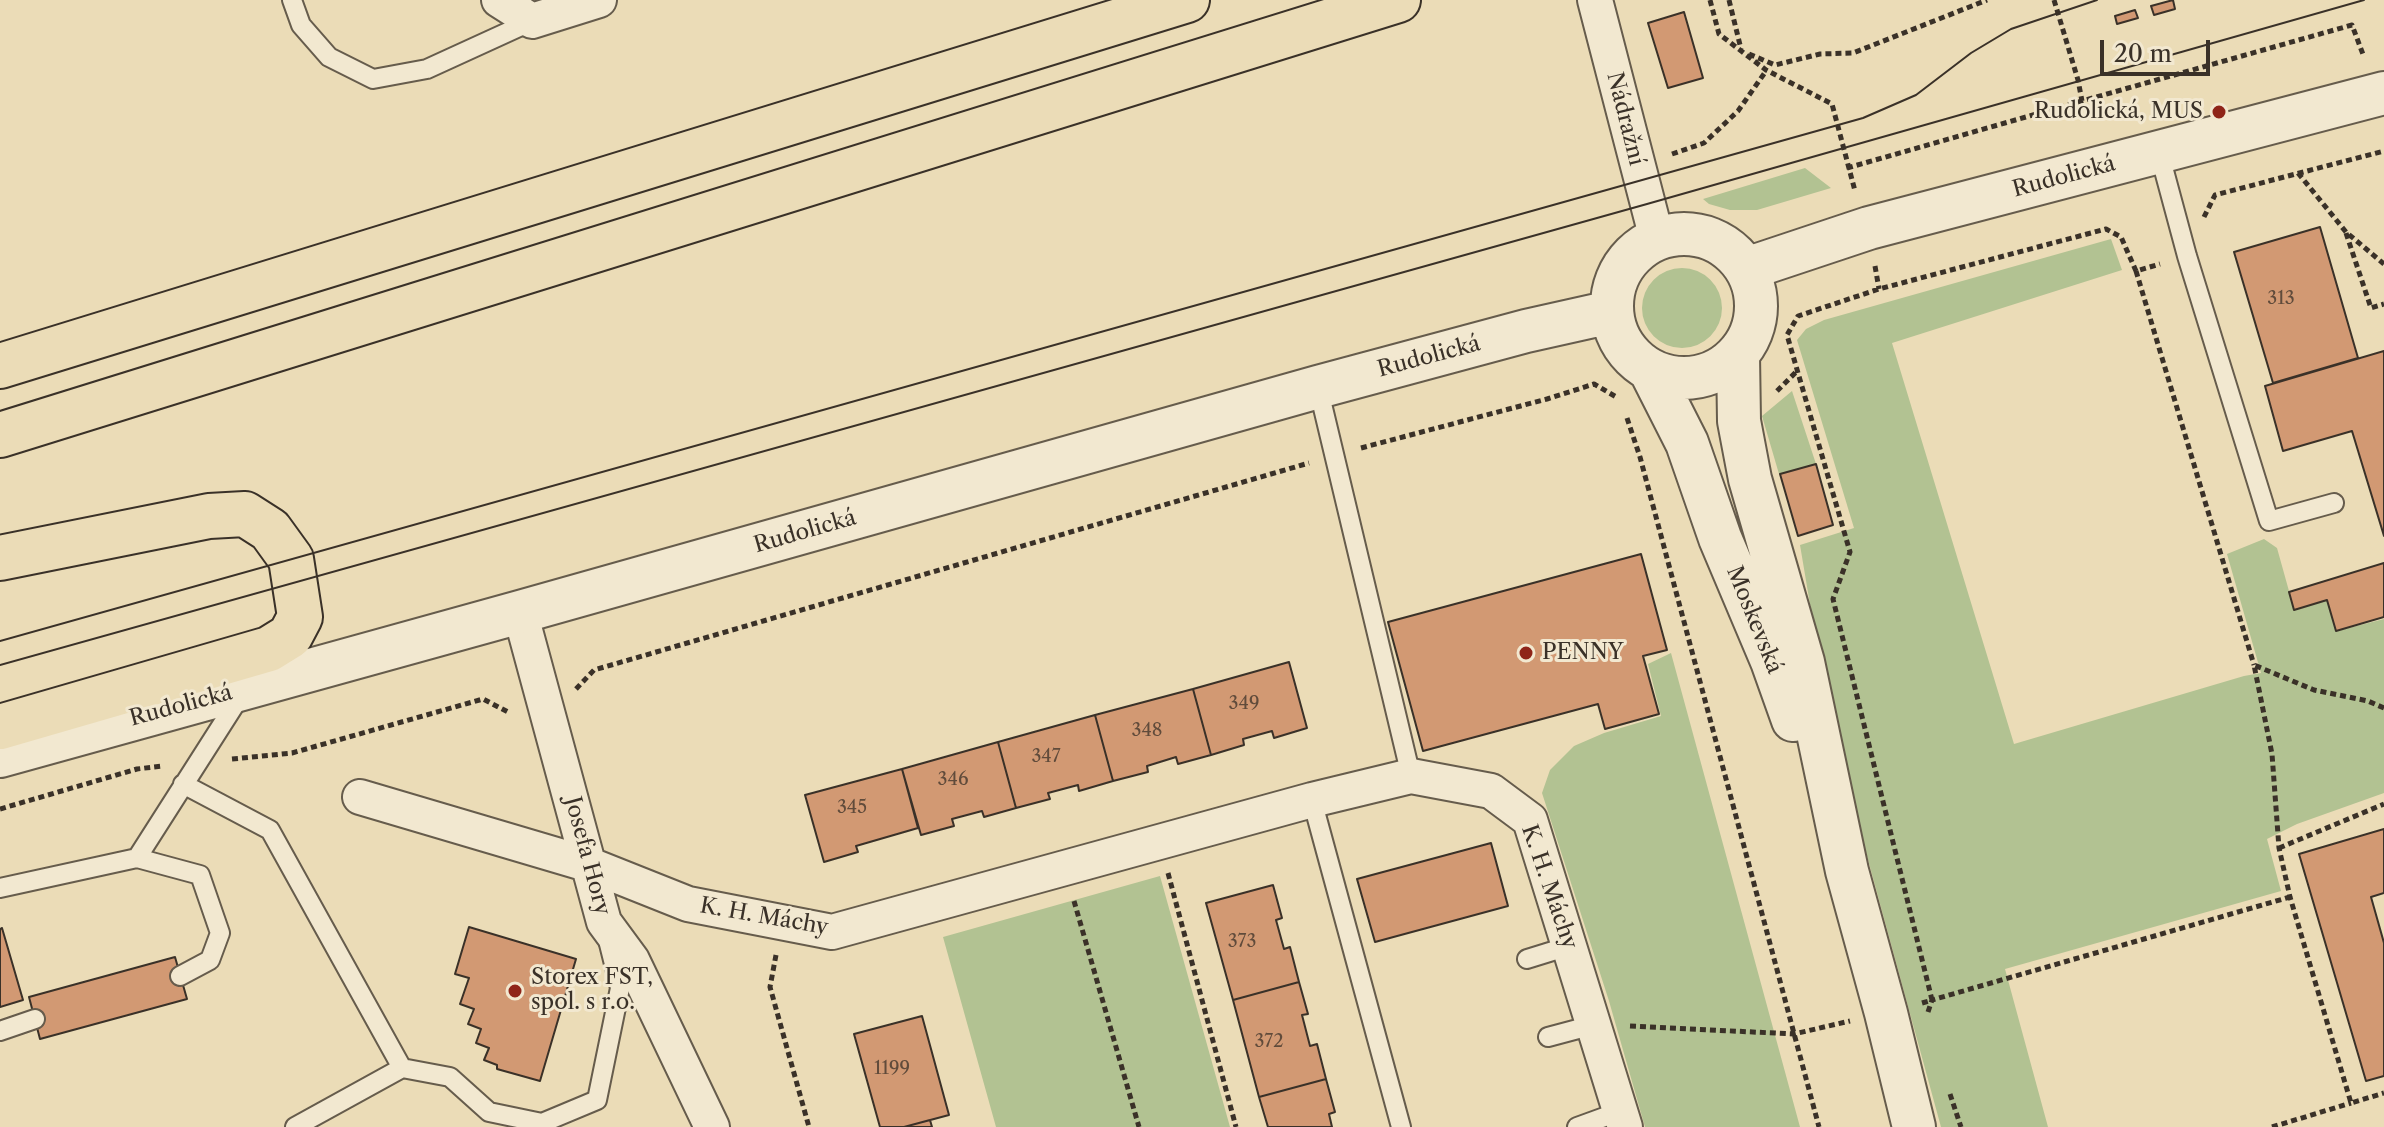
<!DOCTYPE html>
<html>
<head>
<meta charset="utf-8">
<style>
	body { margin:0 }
	#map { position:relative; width:2384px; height:1127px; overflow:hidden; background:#ebdcb7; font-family:"Libre Caslon Text",serif }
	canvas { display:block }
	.scale { position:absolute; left:2100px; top:40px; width:110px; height:36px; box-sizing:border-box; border:4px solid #3a3128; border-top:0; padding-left:10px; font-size:24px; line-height:28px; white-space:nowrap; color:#3a3128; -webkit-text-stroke:6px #f2e8d0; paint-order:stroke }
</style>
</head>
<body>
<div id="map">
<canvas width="2384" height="1127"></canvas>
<div class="scale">20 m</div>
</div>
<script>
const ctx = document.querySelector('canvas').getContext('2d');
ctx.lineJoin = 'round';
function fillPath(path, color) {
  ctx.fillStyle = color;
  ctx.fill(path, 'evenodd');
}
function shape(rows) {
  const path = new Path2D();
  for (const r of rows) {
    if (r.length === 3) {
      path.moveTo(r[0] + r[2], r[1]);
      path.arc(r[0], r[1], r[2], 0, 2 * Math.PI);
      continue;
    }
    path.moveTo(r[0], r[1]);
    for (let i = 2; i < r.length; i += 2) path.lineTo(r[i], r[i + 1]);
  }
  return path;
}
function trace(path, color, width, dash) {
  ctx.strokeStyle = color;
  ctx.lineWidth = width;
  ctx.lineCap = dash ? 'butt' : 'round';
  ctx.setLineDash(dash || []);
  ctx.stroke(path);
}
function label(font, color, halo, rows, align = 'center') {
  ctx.font = font + ' "Libre Caslon Text",serif';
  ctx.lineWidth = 6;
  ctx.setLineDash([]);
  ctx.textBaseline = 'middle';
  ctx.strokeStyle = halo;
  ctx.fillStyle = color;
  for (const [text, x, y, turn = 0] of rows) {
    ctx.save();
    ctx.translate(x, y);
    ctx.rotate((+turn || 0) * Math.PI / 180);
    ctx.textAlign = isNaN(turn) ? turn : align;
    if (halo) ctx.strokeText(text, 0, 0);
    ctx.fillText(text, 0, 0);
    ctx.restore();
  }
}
const green = shape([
	[1805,168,1831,188,1757,210,1730,210,1709,204,1703,199],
	[2111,239,2122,270,1892,343,2014,744,2244,676,2261,673,2227,554,2264,539,2277,548,2294,609,2327,600,2337,631,2384,619,2384,793,2297,824,2267,839,2281,891,2005,969,2048,1127,1941,1127,1829,717,1800,545,1854,528,1797,340,1806,329,1824,320],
	[1682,308,40],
	[1792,391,1816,464,1779,474,1762,416],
	[1671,653,1800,1127,1645,1127,1609,1001,1542,793,1550,770,1574,746,1604,733,1661,716,1648,664],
	[1160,876,1230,1127,996,1127,943,937]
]);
const building = shape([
	[2173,0,2175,9,2154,15,2151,6,2173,0],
	[2135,10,2138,18,2117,24,2115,16,2135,10],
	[1684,12,1703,78,1668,88,1648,23,1684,12],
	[2320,227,2358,358,2273,383,2234,252,2320,227],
	[2384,351,2384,536,2352,431,2283,451,2265,386,2384,351],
	[1816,464,1833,525,1798,536,1780,474,1816,464],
	[1641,554,1667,650,1643,656,1659,714,1605,729,1598,704,1423,751,1388,622,1641,554],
	[2384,563,2384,617,2336,631,2327,600,2294,610,2289,592,2384,563],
	[1289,662,1307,728,1274,738,1272,731,1243,739,1244,745,1211,755,1193,689,1289,662],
	[1193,689,1211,755,1178,764,1176,757,1147,766,1148,772,1113,781,1095,715,1193,689],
	[1095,715,1113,781,1079,791,1078,785,1048,793,1050,799,1016,808,998,742,1095,715],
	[998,742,1016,808,984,817,982,811,952,819,954,826,921,835,902,769,998,742],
	[902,769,918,828,856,846,858,852,824,862,805,795,902,769],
	[2384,829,2384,893,2371,897,2384,943,2384,1076,2366,1081,2299,854,2384,829],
	[1491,843,1508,906,1375,942,1357,879,1491,843],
	[1273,885,1282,918,1276,920,1284,949,1290,947,1299,982,1233,1000,1206,903,1273,885],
	[469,927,576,959,540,1081,497,1069,497,1065,484,1060,489,1048,476,1043,481,1029,468,1024,474,1009,460,1004,469,978,455,974,469,927],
	[2,928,23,1000,0,1007,0,929,2,928],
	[175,957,187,999,40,1039,29,997,175,957],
	[1299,982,1308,1014,1302,1015,1310,1046,1317,1044,1326,1079,1259,1097,1233,1000,1299,982],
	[922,1016,949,1115,904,1127,880,1127,854,1034,922,1016],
	[1326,1079,1335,1112,1329,1114,1332,1127,1268,1127,1259,1097,1326,1079],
	[930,1120,932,1127,904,1127,930,1120]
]);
const path = shape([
	[1710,0,1719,34,1766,70,1832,104,1855,191],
	[1729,0,1741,49],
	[2054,0,2078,80,2082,101,2352,25,2364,57],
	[1749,54,1775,65,1820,54,1853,53,1987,0],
	[1672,154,1704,143,1738,111,1766,71],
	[1847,168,2082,101],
	[2298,173,2346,232,2384,264],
	[2204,217,2215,195,2384,151],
	[2346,233,2371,308,2384,304],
	[1875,266,1879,289],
	[2136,271,2254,665],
	[1777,391,1796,372],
	[1627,418,1640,457,1819,1127],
	[1361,448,1547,399,1594,384,1618,398],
	[576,689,594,670,1309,463],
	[2384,708,2368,701,2314,690,2254,665,2272,754,2279,848,2290,897,2351,1103,2384,1093],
	[232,759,292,753,483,699,510,713],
	[0,809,137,769,162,766],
	[2279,848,2384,804],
	[1168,873,1236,1127],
	[1074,901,1139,1127],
	[776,955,770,987,809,1127],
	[1922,1003,1932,1000,1833,599,1850,552,1787,335,1798,316,1879,289,2106,229,2121,237,2136,271,2160,264],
	[1928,1012,1932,1000,2290,897],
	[1630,1026,1794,1034,1850,1021],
	[1950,1094,1961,1127],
	[2272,1127,2351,1103]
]);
const service = shape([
	[292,0,301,25,329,57,373,79,427,69,532,21],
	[2159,152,2187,256,2269,521,2334,503],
	[1318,387,1411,776],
	[183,784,270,830,402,1068],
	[1312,800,1401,1127],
	[137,858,200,875,220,933,210,960,180,976],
	[0,888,137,858,241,695],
	[1527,959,1569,946],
	[0,1031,35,1019],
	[1548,1037,1593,1025],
	[295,1127,402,1068,450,1077,489,1112,542,1123,597,1100,620,988,609,944],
	[1577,1127,1621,1111]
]);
const minor = shape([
	[499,0,532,21,599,0],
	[1595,0,1657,239],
	[520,612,604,922,632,960,712,1127],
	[360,797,590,865,688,904,832,932,1312,800,1411,776,1491,791,1530,820,1625,1127]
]);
const tertiary = shape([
	[1684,306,72],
	[1746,269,1869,228,2384,93],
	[1738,355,1739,421,1750,479,1803,662,1847,871,1886,1013,1914,1127],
	[1651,372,1687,443,1720,538,1772,661,1793,720],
	[0,756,520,612,1318,387,1526,331,1611,312]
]);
const trunk = shape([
	[0,366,1187,0],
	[0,435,1398,0],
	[0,558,209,516,245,514,270,530,291,559,300,617,290,636,269,649,0,727]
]);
const tram = shape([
	[0,641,1863,118,1916,95,1971,53,2011,29,2097,0],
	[0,665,1647,204,2364,0]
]);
const markers = [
	[2219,112,8,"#8f2418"],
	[1526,653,8,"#8f2418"],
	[515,991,8,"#8f2418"]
];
const numberNames = [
	["313",2281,299],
	["349",1244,704],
	["348",1147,731],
	["347",1046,757],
	["346",953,780],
	["345",852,808],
	["373",1242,942],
	["372",1269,1042],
	["1199",892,1069]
];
const poiNames = [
	["Rudolická, MUS",2203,112,"right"],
	["PENNY",1542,653],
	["Storex FST,",531,978],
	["spol. s r.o.",531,1003]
];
const streetNames = [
	["Nádražní",1625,119,76],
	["Rudolická",2064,177,-15],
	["Rudolická",1429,357,-15],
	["Rudolická",805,532,-16],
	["Moskevská",1754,620,68],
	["Rudolická",181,706,-15],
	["Josefa Hory",587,856,75],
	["K. H. Máchy",1549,887,71],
	["K. H. Máchy",764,917,10]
];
fillPath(green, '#b2c292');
fillPath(building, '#d29973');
trace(building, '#3a3128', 2);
trace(service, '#665c4c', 22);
trace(minor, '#665c4c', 38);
trace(tertiary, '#665c4c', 46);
trace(trunk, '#3a3128', 48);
trace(path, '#3a3128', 5, [6, 4]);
trace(service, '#f2e8d0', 18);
trace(minor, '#f2e8d0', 34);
trace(tertiary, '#f2e8d0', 42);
trace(trunk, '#ebdcb7', 44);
trace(tram, '#3a3128', 2);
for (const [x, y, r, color] of markers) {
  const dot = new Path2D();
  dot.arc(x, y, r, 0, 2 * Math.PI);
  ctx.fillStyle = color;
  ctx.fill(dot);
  trace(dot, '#f2e8d0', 3);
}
label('18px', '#604b3b', null, numberNames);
label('22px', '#3a3128', '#f2e8d0', poiNames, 'left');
label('22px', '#3a3128', '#f2e8d0', streetNames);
</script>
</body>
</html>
